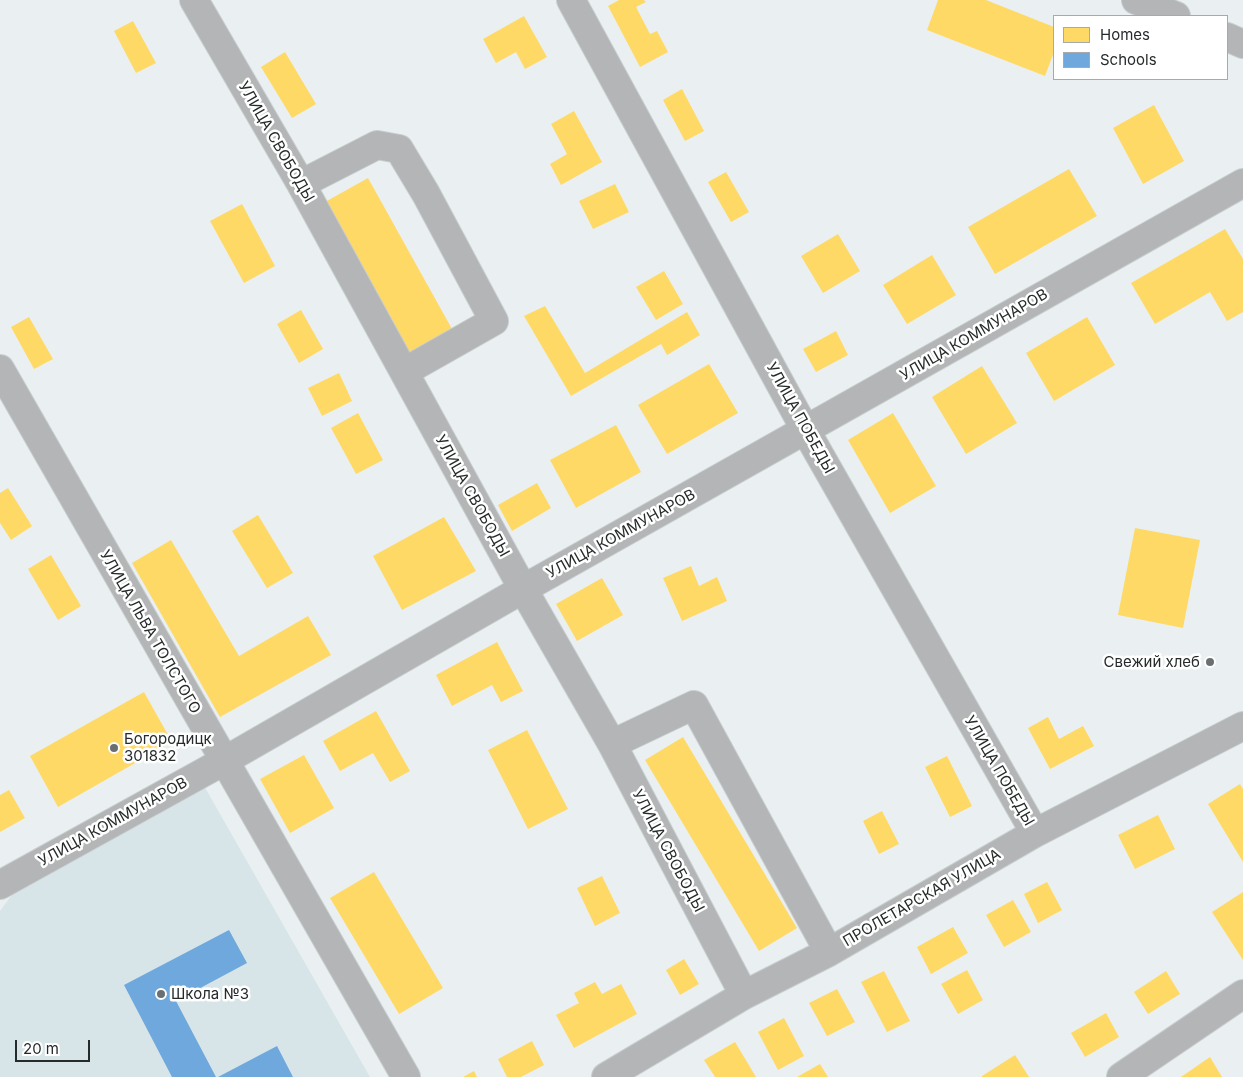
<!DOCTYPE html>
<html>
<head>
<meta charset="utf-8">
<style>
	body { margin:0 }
	#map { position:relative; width:1243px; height:1077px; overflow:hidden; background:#eaf0f2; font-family:Inter,sans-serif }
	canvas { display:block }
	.legend { position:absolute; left:1053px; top:15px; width:175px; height:65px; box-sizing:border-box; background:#fff; border:1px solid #a8aaaa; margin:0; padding:6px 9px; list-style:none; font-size:15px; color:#252a2b }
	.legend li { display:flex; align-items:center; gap:10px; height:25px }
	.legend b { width:25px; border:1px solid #a8aaaa }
	.scale { position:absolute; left:15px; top:1040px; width:75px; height:22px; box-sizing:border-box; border:2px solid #252a2b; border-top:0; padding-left:6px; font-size:15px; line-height:18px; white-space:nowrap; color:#252a2b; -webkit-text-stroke:4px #fff; paint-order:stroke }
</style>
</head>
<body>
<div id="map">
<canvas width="1243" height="1077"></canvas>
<ul class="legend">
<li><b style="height:14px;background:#ffd966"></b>Homes</li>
<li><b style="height:14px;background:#6fa8dc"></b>Schools</li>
</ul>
<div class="scale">20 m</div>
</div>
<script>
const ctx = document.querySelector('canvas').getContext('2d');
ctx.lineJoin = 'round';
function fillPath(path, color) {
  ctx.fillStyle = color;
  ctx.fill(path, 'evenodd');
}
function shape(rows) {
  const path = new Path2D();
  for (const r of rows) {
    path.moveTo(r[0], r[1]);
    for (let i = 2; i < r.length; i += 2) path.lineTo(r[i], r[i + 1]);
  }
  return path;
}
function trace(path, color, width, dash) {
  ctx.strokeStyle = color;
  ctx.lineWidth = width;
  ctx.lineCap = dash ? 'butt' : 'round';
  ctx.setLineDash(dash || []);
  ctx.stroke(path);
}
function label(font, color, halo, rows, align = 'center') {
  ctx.font = font + ' Inter,sans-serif';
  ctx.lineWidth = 5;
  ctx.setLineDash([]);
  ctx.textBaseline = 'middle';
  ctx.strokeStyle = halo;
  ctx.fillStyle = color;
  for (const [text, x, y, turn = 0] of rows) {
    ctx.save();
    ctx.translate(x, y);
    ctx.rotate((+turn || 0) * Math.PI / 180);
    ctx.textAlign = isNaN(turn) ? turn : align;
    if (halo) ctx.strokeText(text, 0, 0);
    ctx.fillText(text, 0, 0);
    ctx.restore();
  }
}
const built = shape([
	[203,784,370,1077,0,1077,0,911,16,889]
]);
const homes = shape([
	[619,0,644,0,646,2,636,7,650,34,657,31,668,52,640,67,608,6],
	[938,0,986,0,1054,27,1054,52,1045,76,927,30],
	[524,16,547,57,525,69,516,52,496,63,483,39],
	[133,21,156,63,136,73,114,31],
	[285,52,316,104,292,118,261,67],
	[682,89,704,131,685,141,663,100],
	[1154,105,1184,161,1143,184,1113,128],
	[574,111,602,162,561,185,550,164,567,154,551,124],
	[1069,169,1097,216,995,274,968,227],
	[726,172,749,212,731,222,708,182],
	[368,178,452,329,409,353,325,202],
	[615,184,629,212,593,229,579,201],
	[242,204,275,266,244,283,210,221],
	[1225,229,1243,259,1243,312,1227,321,1210,292,1155,324,1131,283],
	[838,234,860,271,823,293,801,256],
	[932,255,956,295,907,324,883,285],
	[664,271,683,304,656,320,636,287],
	[545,306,585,373,687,312,700,335,667,355,661,344,571,396,524,316],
	[301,310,323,349,299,363,277,324],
	[29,317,53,359,34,369,11,327],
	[1087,317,1115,365,1054,401,1026,353],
	[836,331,848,355,816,372,803,349],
	[709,364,738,413,667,454,638,405],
	[982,366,1017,423,966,454,932,397],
	[339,373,352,401,322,416,308,388],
	[358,413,383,460,356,474,331,428],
	[893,413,936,486,890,513,848,440],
	[616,425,641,472,576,508,550,460],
	[537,483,551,508,512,531,498,505],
	[8,488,32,526,11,540,0,523,0,493],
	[258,515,293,573,267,588,232,531],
	[444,517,476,571,402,610,373,556],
	[1135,528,1200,540,1183,628,1118,615],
	[171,540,239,656,308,616,331,655,220,717,132,563],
	[51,555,81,606,58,620,28,569],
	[691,566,699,586,717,577,727,601,682,621,663,578],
	[602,578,623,615,577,641,556,604],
	[497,642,523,691,501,702,492,685,452,706,436,675],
	[144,692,172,742,58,807,30,756],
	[376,711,410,771,390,782,373,753,340,771,323,741],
	[1048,717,1059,739,1083,726,1094,746,1050,769,1028,728],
	[527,730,568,809,528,829,488,750],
	[683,737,797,928,759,951,645,760],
	[304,755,334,808,290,833,260,779],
	[947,756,972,806,950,817,925,767],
	[1240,784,1243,789,1243,862,1208,804],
	[9,790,25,818,0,832,0,795],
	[882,811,899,844,879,854,863,821],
	[1158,815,1175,849,1135,869,1118,835],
	[374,872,443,988,399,1014,330,898],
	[602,876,620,913,595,926,577,888],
	[1047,882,1062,910,1038,923,1024,894],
	[1243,892,1243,960,1212,912],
	[1013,900,1031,932,1004,947,986,915],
	[953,927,968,953,931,974,917,947],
	[684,959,699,984,680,995,666,970],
	[967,970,983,1000,958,1014,941,984],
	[884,971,910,1021,887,1032,861,982],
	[1166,971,1180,994,1148,1014,1134,992],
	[595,982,602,994,621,984,637,1014,574,1048,556,1015,579,1003,574,993],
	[837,989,855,1022,827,1036,809,1003],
	[1106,1013,1119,1037,1085,1057,1071,1033],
	[784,1018,804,1056,778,1070,758,1032],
	[532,1041,544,1065,521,1077,507,1077,498,1059],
	[735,1042,756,1077,715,1077,704,1060],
	[1015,1055,1029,1077,982,1077,982,1076],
	[1210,1057,1222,1077,1181,1077],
	[820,1064,828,1077,797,1077],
	[474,1071,477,1077,463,1077]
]);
const schools = shape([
	[229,930,247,963,176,1001,216,1077,172,1077,124,985],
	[277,1046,293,1077,218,1077]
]);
const minor = shape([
	[194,0,301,184,523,589,612,744,744,995],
	[571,0,806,431,1035,833],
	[1136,0,1176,16],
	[1227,37,1243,44],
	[301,184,377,145,399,149,426,194,494,321,404,372],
	[0,369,406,1077],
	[612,744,694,705,829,952],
	[0,885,224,761,523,589,1243,183],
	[606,1077,744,995,829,952,1035,833,1243,726],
	[1121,1077,1243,994]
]);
const markers = [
	[1210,662,5,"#6a6f71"],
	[114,748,5,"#6a6f71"],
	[161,994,5,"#6a6f71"]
];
const streetNames = [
	["УЛИЦА СВОБОДЫ",276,142,60],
	["УЛИЦА КОММУНАРОВ",974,335,-30],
	["УЛИЦА ПОБЕДЫ",800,418,61],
	["УЛИЦА СВОБОДЫ",472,496,61],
	["УЛИЦА КОММУНАРОВ",621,534,-29],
	["УЛИЦА ЛЬВА ТОЛСТОГО",150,632,60],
	["УЛИЦА ПОБЕДЫ",999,771,60],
	["УЛИЦА КОММУНАРОВ",113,822,-29],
	["УЛИЦА СВОБОДЫ",668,851,62],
	["ПРОЛЕТАРСКАЯ УЛИЦА",922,898,-30]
];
const poiNames = [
	["Свежий хлеб",1200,662,"right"],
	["Богородицк",124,739],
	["301832",124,756],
	["Школа №3",171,994]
];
fillPath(built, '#d7e5e9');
fillPath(homes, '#ffd966');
fillPath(schools, '#6fa8dc');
trace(minor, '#c7cccd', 30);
trace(minor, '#b3b5b6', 28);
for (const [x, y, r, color] of markers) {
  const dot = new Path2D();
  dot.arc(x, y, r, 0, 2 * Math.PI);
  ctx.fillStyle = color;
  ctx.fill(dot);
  trace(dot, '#fff', 2);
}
label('15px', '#252a2b', '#fff', streetNames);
label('15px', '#252a2b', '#fff', poiNames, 'left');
</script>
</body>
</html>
